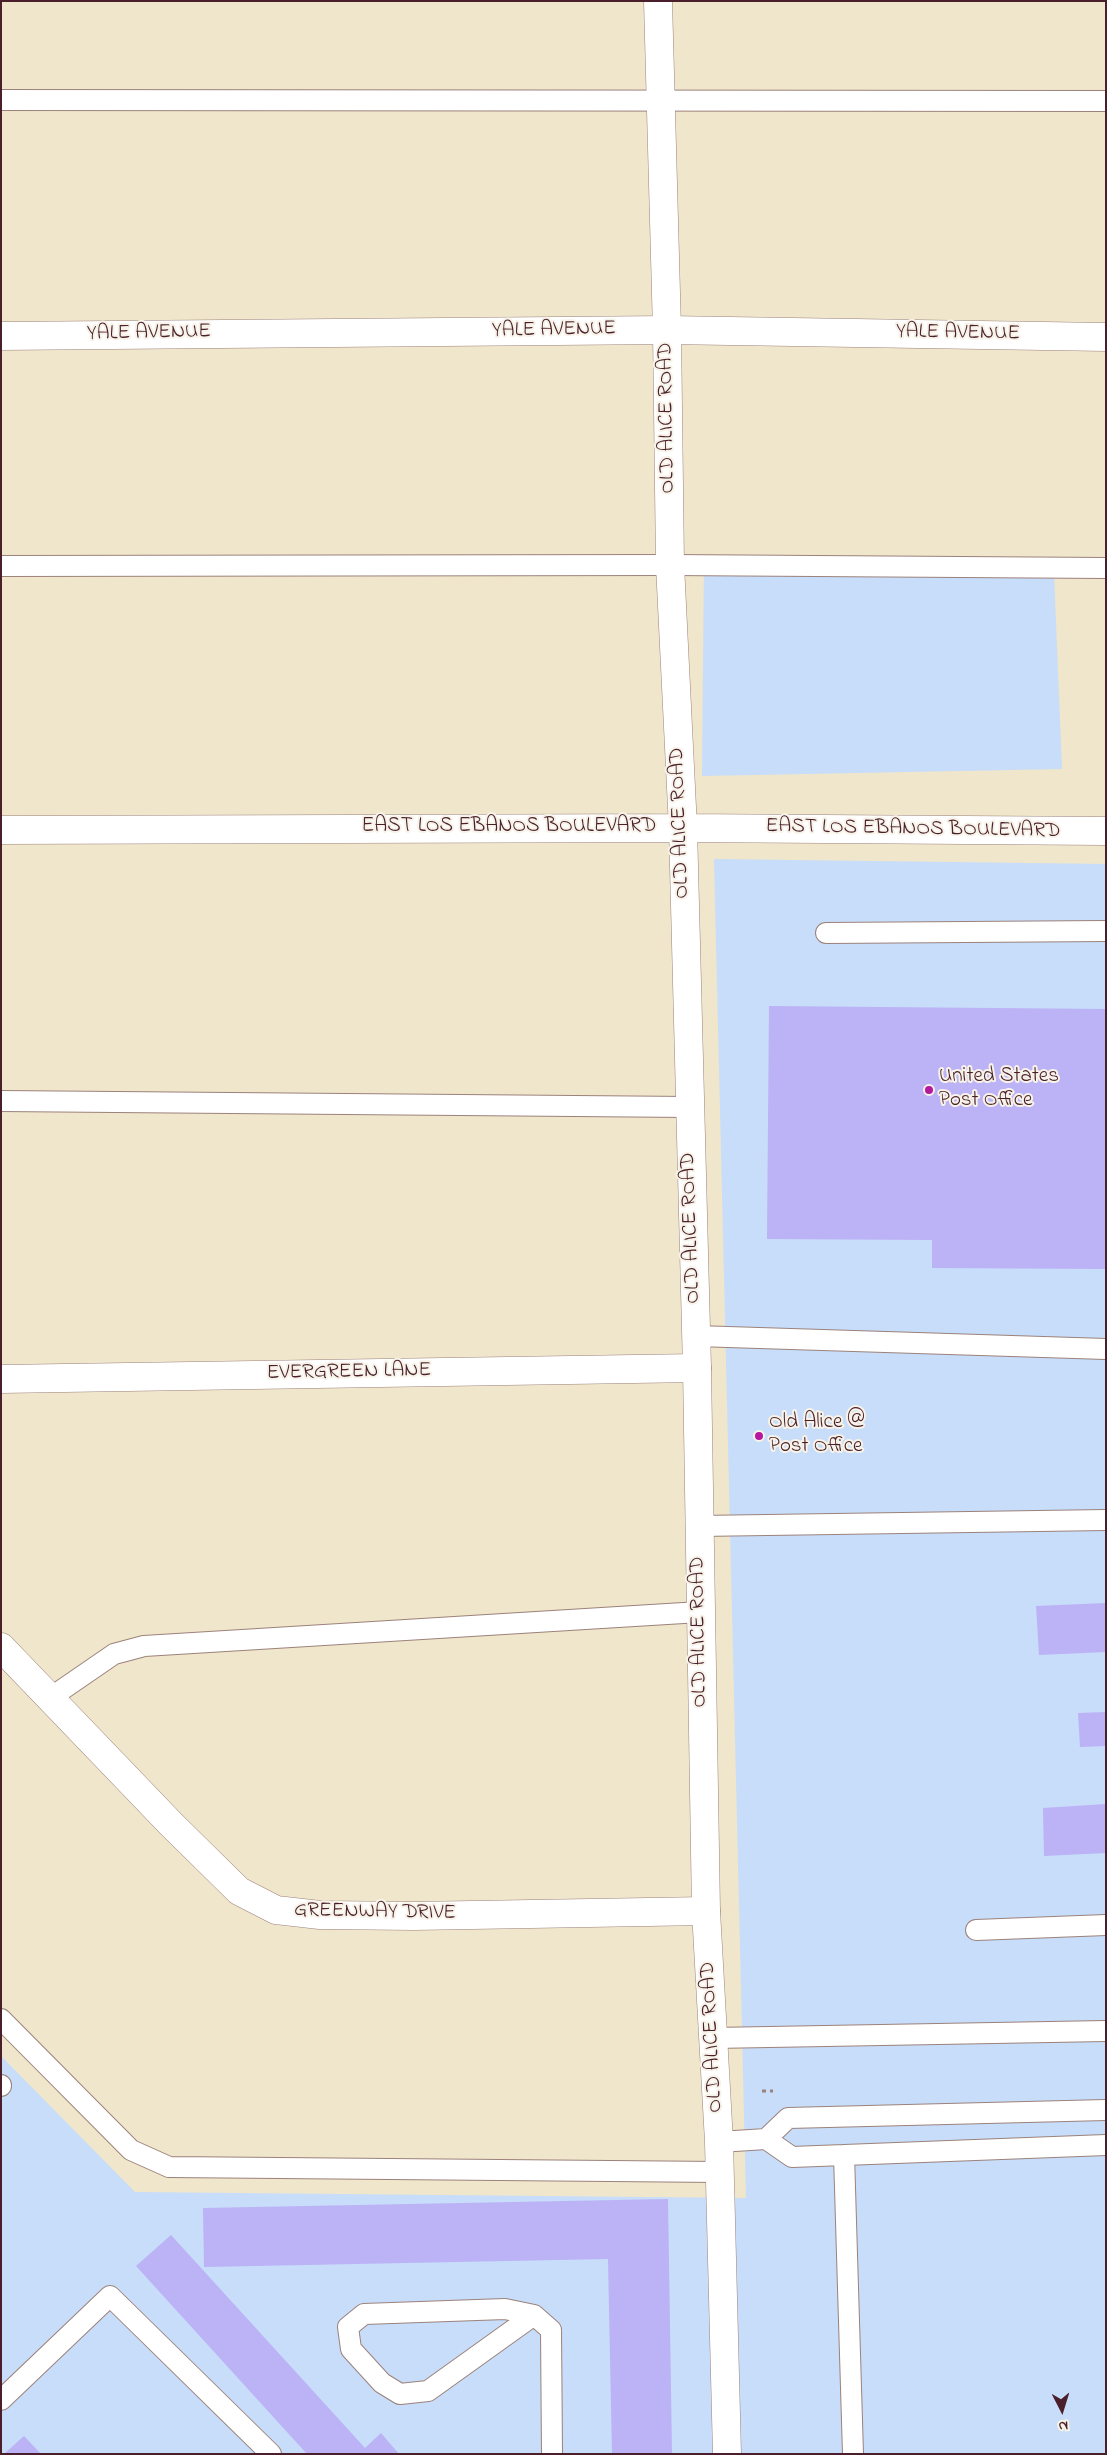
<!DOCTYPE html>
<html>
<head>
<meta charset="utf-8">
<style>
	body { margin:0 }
	#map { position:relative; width:1107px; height:2455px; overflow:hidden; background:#efe6cb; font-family:"Indie Flower",sans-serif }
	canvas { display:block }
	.frame { position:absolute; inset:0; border:2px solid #4a1f2b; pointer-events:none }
	.north { position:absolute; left:1037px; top:2385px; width:50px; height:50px; -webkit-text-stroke:4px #f7f3e8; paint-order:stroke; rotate:175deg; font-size:14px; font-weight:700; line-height:20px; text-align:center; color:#4a1f2b }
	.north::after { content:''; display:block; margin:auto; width:18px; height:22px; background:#4a1f2b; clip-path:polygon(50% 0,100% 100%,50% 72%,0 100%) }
</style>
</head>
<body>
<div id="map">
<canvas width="1107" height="2455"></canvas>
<div class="frame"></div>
<div class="north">N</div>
</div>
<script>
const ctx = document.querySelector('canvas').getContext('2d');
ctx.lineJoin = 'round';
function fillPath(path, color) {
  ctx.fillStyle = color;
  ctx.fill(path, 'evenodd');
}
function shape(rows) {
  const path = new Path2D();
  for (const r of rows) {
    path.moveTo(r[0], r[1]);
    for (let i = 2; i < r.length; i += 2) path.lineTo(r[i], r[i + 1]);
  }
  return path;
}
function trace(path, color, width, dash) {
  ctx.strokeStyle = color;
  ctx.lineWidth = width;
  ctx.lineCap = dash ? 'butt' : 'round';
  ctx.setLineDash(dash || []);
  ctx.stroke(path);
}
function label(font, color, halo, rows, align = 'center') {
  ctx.font = font + ' "Indie Flower",sans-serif';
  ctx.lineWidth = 4;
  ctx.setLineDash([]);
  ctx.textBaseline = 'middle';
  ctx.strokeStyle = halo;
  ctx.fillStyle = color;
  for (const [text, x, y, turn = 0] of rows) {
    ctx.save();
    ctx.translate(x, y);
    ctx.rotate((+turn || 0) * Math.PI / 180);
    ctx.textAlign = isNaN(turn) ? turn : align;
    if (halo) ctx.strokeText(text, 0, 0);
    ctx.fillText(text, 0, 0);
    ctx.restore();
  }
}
const built = shape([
	[704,558,1054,573,1062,769,702,776],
	[714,859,1106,864,1106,2454,1,2454,1,2056,135,2192,746,2198]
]);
const building = shape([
	[769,1006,1106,1009,1106,1269,932,1268,932,1240,767,1239],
	[1106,1603,1106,1652,1039,1655,1036,1606],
	[1106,1712,1106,1746,1080,1747,1078,1713],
	[1106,1804,1106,1853,1044,1856,1043,1808],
	[668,2199,672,2454,612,2454,608,2259,204,2267,203,2208],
	[171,2235,365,2448,381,2433,399,2454,307,2454,136,2266],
	[24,2436,41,2454,4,2454]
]);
const path = shape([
	[762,2091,773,2091]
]);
const service = shape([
	[1,100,1106,101],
	[1,566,670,565,1106,568],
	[826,933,1106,931],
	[1,1101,689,1107],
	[696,1336,1106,1349],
	[699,1526,1106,1520],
	[50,1698,114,1654,144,1646,700,1612],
	[976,1930,1106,1925],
	[1,2019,131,2150,169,2167,720,2172],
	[713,2038,1106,2031],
	[1,2085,1,2086],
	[766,2139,792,2157,1106,2145],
	[719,2142,766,2139,788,2118,1106,2110],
	[844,2155,853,2454],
	[534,2315,428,2391,400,2394,382,2383,351,2349,348,2327,364,2314,505,2309,534,2315,551,2330,552,2454],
	[1,2400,110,2296,271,2454]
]);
const minor = shape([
	[1,336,667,330,1106,337],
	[1,1379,697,1368],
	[1,1647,170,1823,239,1891,276,1910,320,1915,414,1916,706,1911]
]);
const tertiary = shape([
	[658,1,667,330,670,565,683,828,697,1368,706,1911,719,2142,727,2454],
	[1,830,683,828,1106,831]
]);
const markers = [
	[929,1090,5,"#b5179e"],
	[759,1436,5,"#b5179e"]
];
const streetNames = [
	["YALE AVENUE",554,331,-1],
	["YALE AVENUE",149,334,-1],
	["YALE AVENUE",958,334,1],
	["OLD ALICE ROAD",668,418,-91],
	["OLD ALICE ROAD",681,823,-92],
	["EAST LOS EBANOS BOULEVARD",509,828],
	["EAST LOS EBANOS BOULEVARD",913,830,1],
	["OLD ALICE ROAD",692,1228,-92],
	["EVERGREEN LANE",349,1373,-1],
	["OLD ALICE ROAD",700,1632,-91],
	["GREENWAY DRIVE",375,1913,1],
	["OLD ALICE ROAD",713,2037,-93]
];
const poiNames = [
	["United States",939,1078],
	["Post Office",939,1102],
	["Old Alice @",769,1424],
	["Post Office",769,1448]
];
fillPath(built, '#c7ddf9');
fillPath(building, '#bcb2f6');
trace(service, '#9c827b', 22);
trace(minor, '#9c827b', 29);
trace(tertiary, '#9c827b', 29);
trace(path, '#9c827b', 3, [4, 4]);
trace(service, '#fff', 20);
trace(minor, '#fff', 28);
trace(tertiary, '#fff', 28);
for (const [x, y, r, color] of markers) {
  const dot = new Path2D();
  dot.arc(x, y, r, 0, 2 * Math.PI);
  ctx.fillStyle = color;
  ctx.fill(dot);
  trace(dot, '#f7f3e8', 2);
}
label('21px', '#4a1f2b', '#f7f3e8', streetNames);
label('21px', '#4a1f2b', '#f7f3e8', poiNames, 'left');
</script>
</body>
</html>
